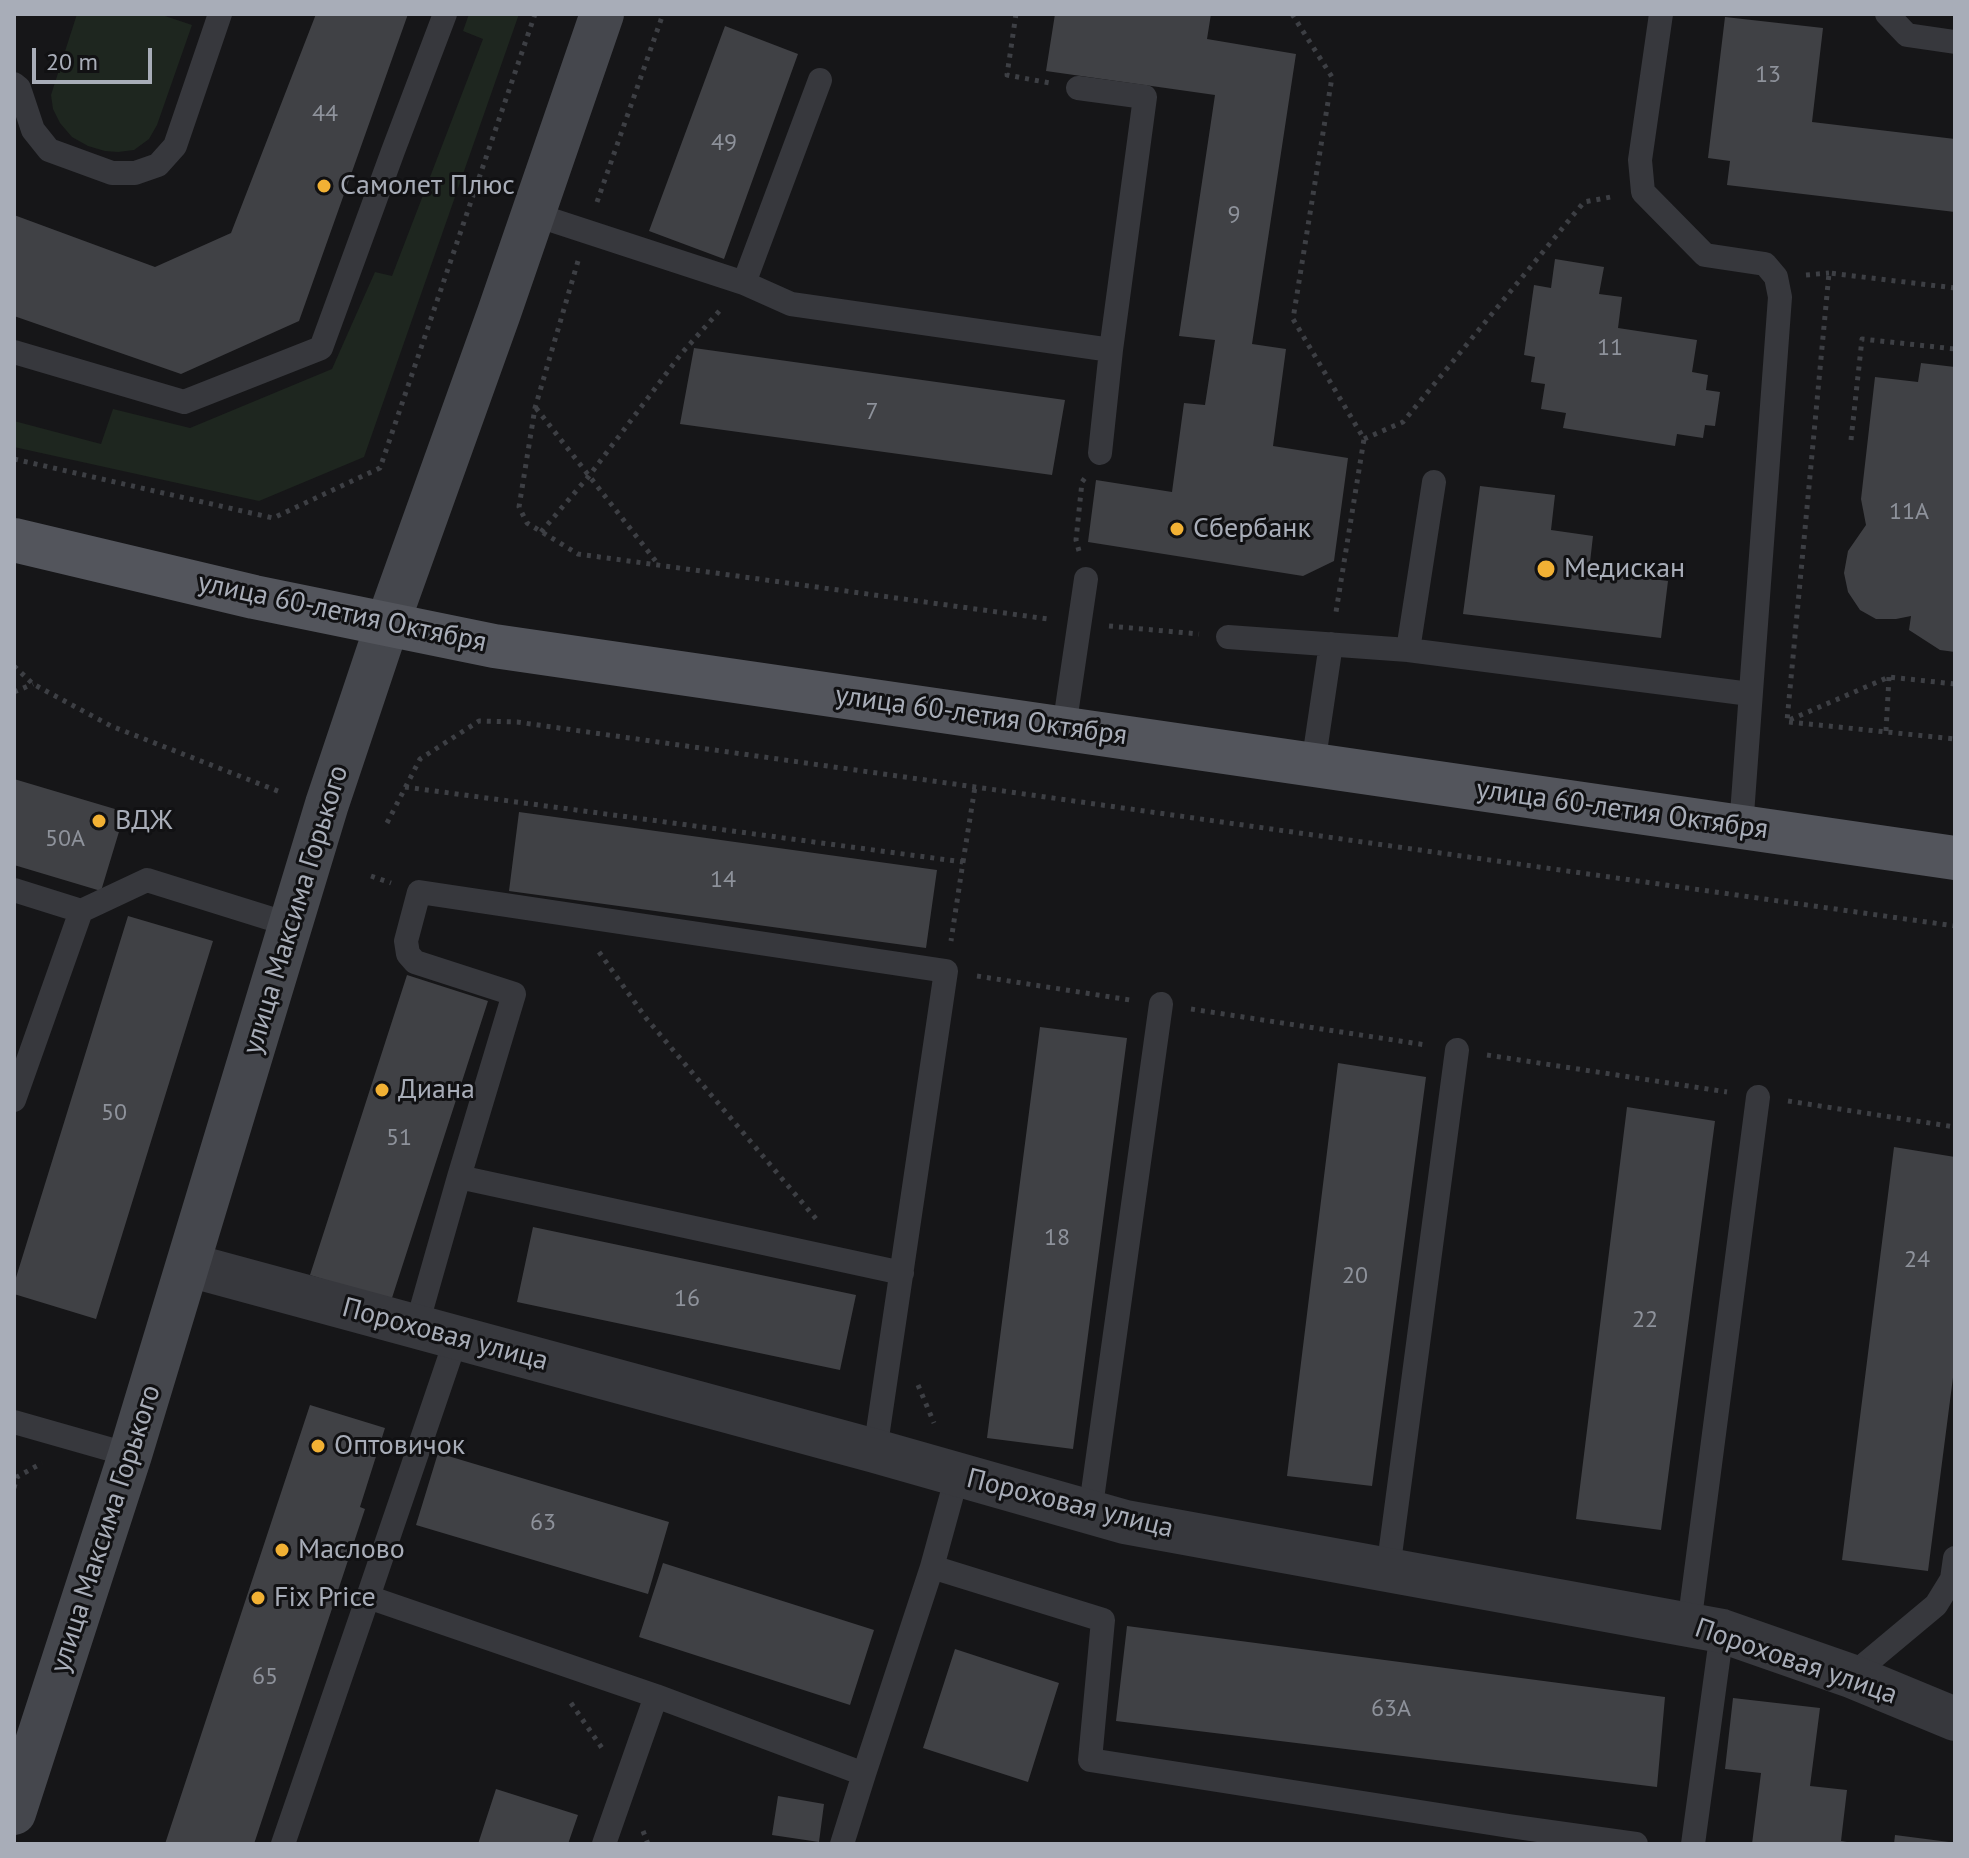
<!DOCTYPE html>
<html>
<head>
<meta charset="utf-8">
<style>
	body { margin:0 }
	#map { position:relative; width:1969px; height:1858px; overflow:hidden; background:#161618; font-family:"PT Sans",sans-serif }
	canvas { display:block }
	.frame { position:absolute; inset:0; border:16px solid #a8adb8; pointer-events:none }
	.scale { position:absolute; left:32px; top:48px; width:120px; height:36px; box-sizing:border-box; border:4px solid #a8adb8; border-top:0; padding-left:10px; font-size:24px; line-height:28px; white-space:nowrap; color:#a8adb8; -webkit-text-stroke:6px #111113; paint-order:stroke }
</style>
</head>
<body>
<div id="map">
<canvas width="1969" height="1858"></canvas>
<div class="frame"></div>
<div class="scale">20 m</div>
</div>
<script>
const ctx = document.querySelector('canvas').getContext('2d');
ctx.lineJoin = 'round';
function fillPath(path, color) {
  ctx.fillStyle = color;
  ctx.fill(path, 'evenodd');
}
function shape(rows) {
  const path = new Path2D();
  for (const r of rows) {
    path.moveTo(r[0], r[1]);
    for (let i = 2; i < r.length; i += 2) path.lineTo(r[i], r[i + 1]);
  }
  return path;
}
function trace(path, color, width, dash) {
  ctx.strokeStyle = color;
  ctx.lineWidth = width;
  ctx.lineCap = dash ? 'butt' : 'round';
  ctx.setLineDash(dash || []);
  ctx.stroke(path);
}
function label(font, color, halo, rows, align = 'center') {
  ctx.font = font + ' "PT Sans",sans-serif';
  ctx.lineWidth = 6;
  ctx.setLineDash([]);
  ctx.textBaseline = 'middle';
  ctx.strokeStyle = halo;
  ctx.fillStyle = color;
  for (const [text, x, y, turn = 0] of rows) {
    ctx.save();
    ctx.translate(x, y);
    ctx.rotate((+turn || 0) * Math.PI / 180);
    ctx.textAlign = isNaN(turn) ? turn : align;
    if (halo) ctx.strokeText(text, 0, 0);
    ctx.fillText(text, 0, 0);
    ctx.restore();
  }
}
const green = shape([
	[77,14,159,14,192,25,157,125,149,139,134,150,118,152,105,151,88,146,72,137,60,123,53,109,51,95],
	[469,14,519,14,364,457,259,501,14,447,14,421,101,444,113,409,190,428,332,369,375,272,392,276,483,39,463,31]
]);
const building = shape([
	[316,14,408,14,299,321,181,374,14,316,14,215,155,267,231,233],
	[1055,14,1211,14,1207,39,1296,54,1252,344,1286,349,1273,446,1348,458,1334,561,1303,576,1088,542,1096,480,1172,492,1184,403,1205,405,1215,340,1179,336,1215,95,1046,71],
	[1725,17,1823,28,1812,122,1955,139,1955,212,1727,185,1730,161,1708,158],
	[725,26,798,54,724,259,649,231],
	[1555,259,1604,267,1599,294,1622,297,1618,328,1697,340,1692,372,1708,375,1706,390,1720,392,1715,426,1705,425,1703,438,1677,434,1675,446,1563,428,1566,413,1541,409,1545,384,1531,382,1535,357,1524,355,1534,285,1551,288],
	[694,348,1065,400,1052,475,680,424],
	[1921,363,1955,367,1955,652,1940,650,1909,630,1911,616,1896,619,1876,619,1860,610,1848,592,1844,573,1848,551,1866,525,1861,499,1875,377,1918,382],
	[1480,486,1555,495,1551,530,1593,536,1589,571,1668,581,1661,638,1463,614],
	[14,779,125,812,101,891,14,865],
	[519,812,937,870,926,948,509,891],
	[128,916,213,941,96,1319,14,1294,14,1284],
	[407,975,488,1001,391,1301,310,1275],
	[1040,1027,1127,1038,1073,1449,987,1438],
	[1338,1063,1426,1077,1372,1486,1287,1476],
	[1627,1107,1715,1121,1661,1530,1576,1519],
	[1894,1147,1955,1157,1955,1362,1928,1571,1842,1560],
	[533,1227,856,1295,840,1370,517,1302],
	[310,1405,385,1428,360,1507,365,1509,254,1844,165,1844],
	[438,1453,669,1522,648,1594,416,1525],
	[663,1563,874,1630,850,1705,639,1637],
	[1127,1626,1665,1697,1657,1787,1116,1721],
	[955,1649,1059,1683,1028,1782,923,1748],
	[1733,1698,1820,1708,1810,1786,1847,1790,1841,1841,1847,1842,1847,1844,1752,1844,1761,1773,1725,1769],
	[496,1789,578,1815,568,1844,478,1844],
	[778,1796,824,1804,819,1842,772,1835],
	[1895,1835,1949,1842,1949,1844,1894,1844]
]);
const path = shape([
	[1016,14,1007,75,1050,83],
	[1292,14,1332,77,1293,319,1364,439,1336,612],
	[597,202,663,14],
	[578,261,535,408,519,507,527,523,578,554,1048,619],
	[1806,275,1829,273],
	[1955,288,1829,273,1787,721,1889,677,1955,684],
	[536,408,658,564],
	[1364,439,1403,422,1584,202,1611,197],
	[1851,440,1862,339,1955,349],
	[14,459,273,518,380,468,535,14],
	[541,532,589,476,681,354,722,308],
	[1079,551,1076,540,1082,482,1085,478],
	[1109,626,1199,634],
	[14,666,33,684,111,726,283,793],
	[14,692,33,684],
	[1789,722,1955,739],
	[1886,731,1889,677],
	[405,787,963,862,951,941],
	[387,823,420,759,479,721,517,722,1955,926],
	[963,862,975,787],
	[371,876,391,883],
	[599,952,646,1018,817,1220],
	[977,976,1130,1000],
	[1191,1009,1426,1045],
	[1487,1055,1727,1092],
	[1788,1101,1955,1127],
	[918,1385,934,1423],
	[14,1488,17,1477,42,1463],
	[571,1703,604,1751],
	[643,1831,648,1844]
]);
const service = shape([
	[1661,14,1640,160,1643,192,1705,255,1765,264,1776,277,1780,297,1741,828],
	[1887,14,1907,35,1955,42],
	[14,84,19,88,33,130,49,150,112,173,135,173,158,165,175,146,220,14],
	[533,214,744,283,791,304,1111,350,1145,97,1078,88],
	[744,283,820,80],
	[14,352,184,402,321,348,393,151,445,14],
	[1100,453,1111,350],
	[1228,637,1408,650,1750,694],
	[1408,650,1434,482],
	[1064,728,1086,579],
	[1313,765,1331,644],
	[14,890,81,911],
	[14,1100,81,911,147,880,291,925],
	[459,1177,902,1273],
	[416,1328,459,1177,514,994,415,962,408,954,406,941,419,892,946,971,875,1451],
	[456,1339,368,1597,656,1696,864,1774],
	[14,1422,130,1455],
	[957,1476,932,1567,1103,1620,1090,1760,1509,1826,1636,1844],
	[1090,1513,1161,1004],
	[1388,1570,1457,1050],
	[1689,1625,1758,1097],
	[1851,1676,1936,1605,1952,1579,1955,1558],
	[283,1844,368,1597],
	[604,1844,656,1696],
	[842,1844,864,1774,932,1567],
	[1693,1844,1722,1631]
]);
const minor = shape([
	[189,1265,875,1451,1125,1522,1722,1631,1851,1676,1955,1719]
]);
const secondary = shape([
	[14,1813,130,1455,327,804,387,625,499,313,602,14]
]);
const primary = shape([
	[14,540,254,597,494,646,1955,858]
]);
const markers = [
	[324,186,8,"#f2b134"],
	[1177,529,8,"#f2b134"],
	[1546,569,10,"#f2b134"],
	[99,821,8,"#f2b134"],
	[382,1090,8,"#f2b134"],
	[318,1446,8,"#f2b134"],
	[282,1550,8,"#f2b134"],
	[258,1598,8,"#f2b134"]
];
const numberNames = [
	["13",1768,75],
	["44",325,114],
	["49",724,143],
	["9",1234,215],
	["11",1610,348],
	["7",872,412],
	["11А",1909,512],
	["50А",65,839],
	["14",723,880],
	["50",114,1113],
	["51",399,1138],
	["18",1057,1238],
	["24",1917,1260],
	["20",1355,1276],
	["16",687,1299],
	["22",1645,1320],
	["63",543,1523],
	["65",265,1677],
	["63А",1391,1709]
];
const poiNames = [
	["Самолет Плюс",340,186],
	["Сбербанк",1193,529],
	["Медискан",1564,569],
	["ВДЖ",115,821],
	["Диана",398,1090],
	["Оптовичок",334,1446],
	["Маслово",298,1550],
	["Fix Price",274,1598]
];
const streetNames = [
	["улица 60-летия Октября",342,613,12],
	["улица 60-летия Октября",981,716,8],
	["улица 60-летия Октября",1622,810,8],
	["улица Максима Горького",296,910,-73],
	["Пороховая улица",445,1335,15],
	["Пороховая улица",1070,1504,14],
	["улица Максима Горького",106,1529,-72],
	["Пороховая улица",1796,1662,19]
];
fillPath(green, '#1e261f');
fillPath(building, '#404145');
trace(path, '#3d3f44', 5, [4, 6]);
trace(service, '#37383d', 24);
trace(minor, '#37383d', 44);
trace(secondary, '#45474d', 44);
trace(primary, '#53555c', 44);
for (const [x, y, r, color] of markers) {
  const dot = new Path2D();
  dot.arc(x, y, r, 0, 2 * Math.PI);
  ctx.fillStyle = color;
  ctx.fill(dot);
  trace(dot, '#111113', 3);
}
label('24px', '#8e929b', null, numberNames);
label('28px', '#a8adb8', '#111113', poiNames, 'left');
label('28px', '#a8adb8', '#111113', streetNames);
</script>
</body>
</html>
